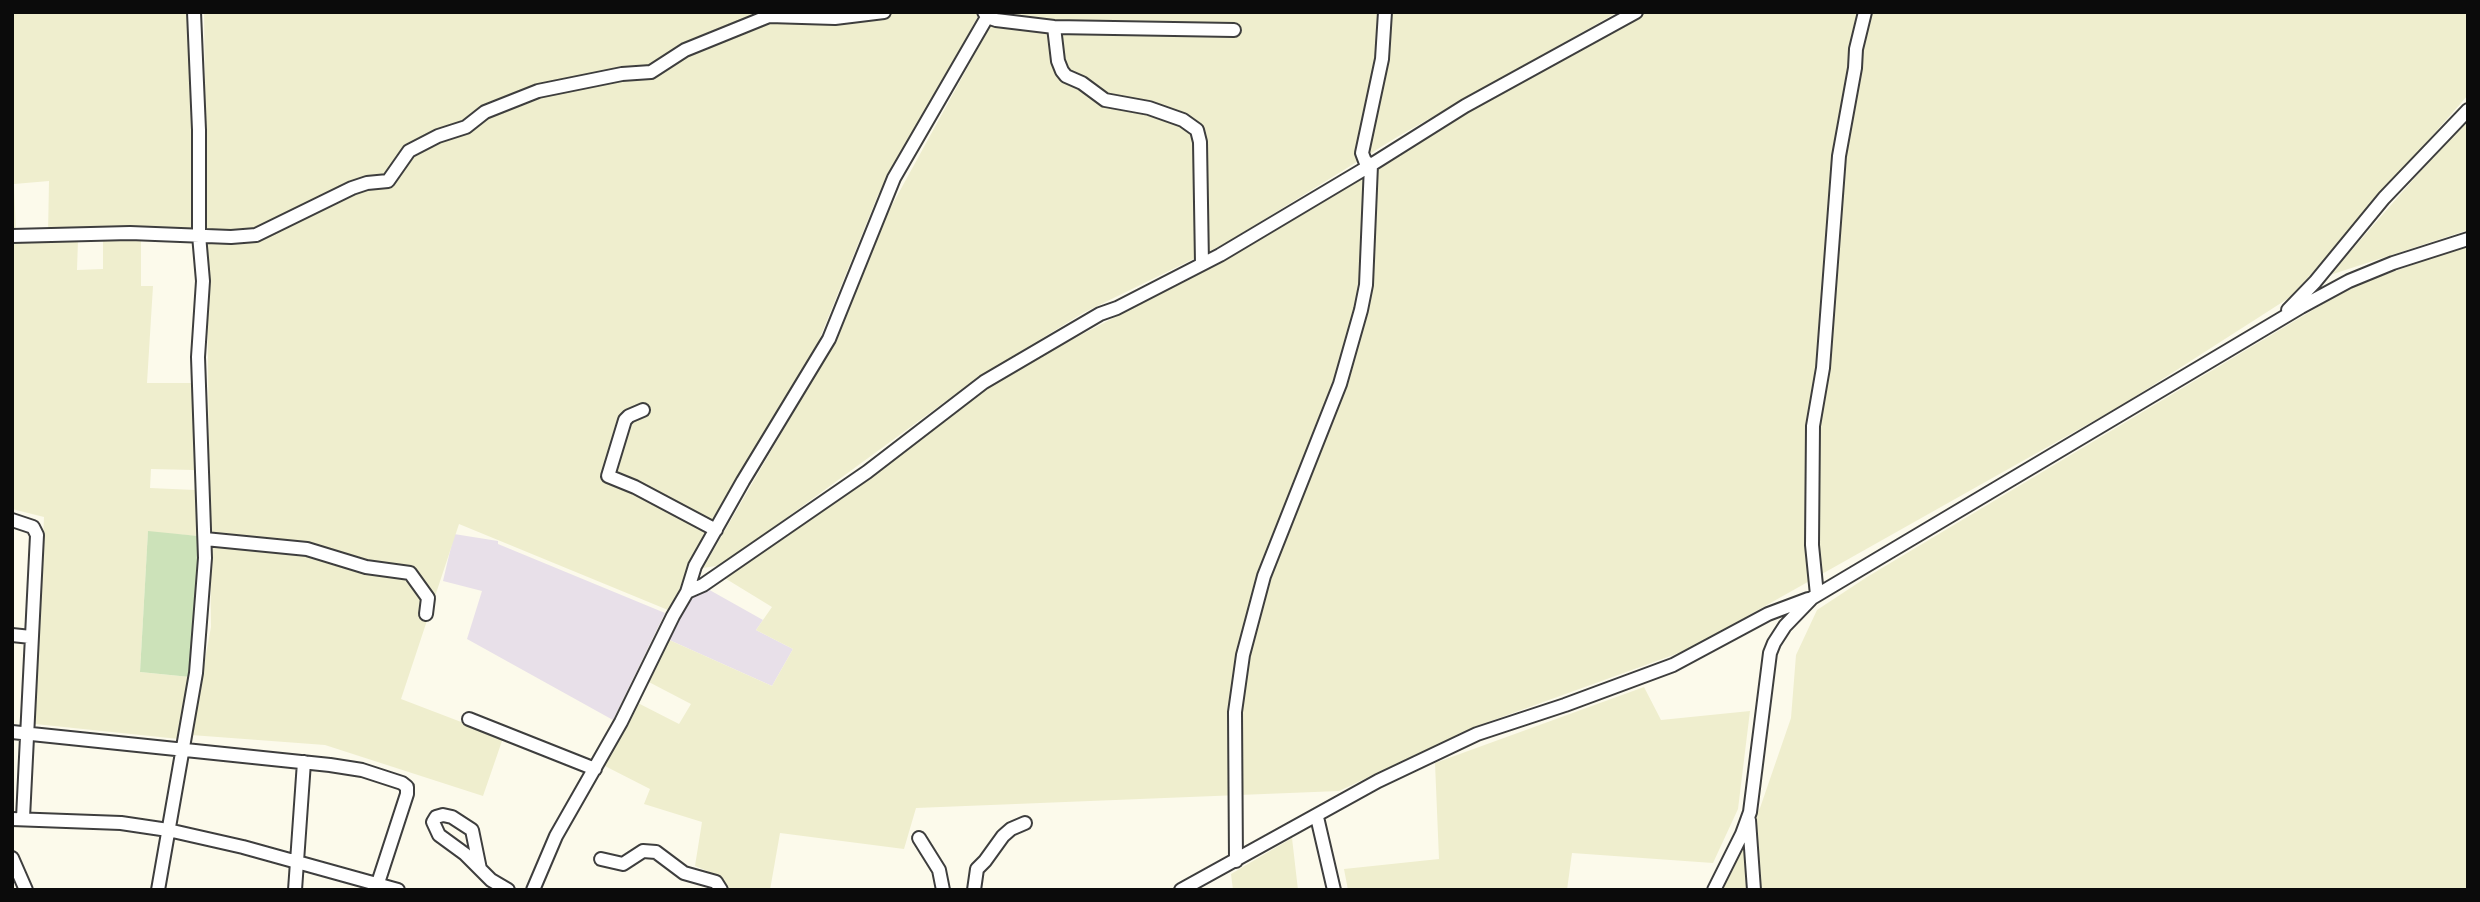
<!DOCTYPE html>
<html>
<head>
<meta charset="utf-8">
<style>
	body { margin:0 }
	#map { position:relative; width:2480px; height:902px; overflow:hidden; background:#fcfaeb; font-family:Lora,serif }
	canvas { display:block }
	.frame { position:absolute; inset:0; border:14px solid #0b0b0b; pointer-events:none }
</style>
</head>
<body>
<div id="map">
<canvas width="2480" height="902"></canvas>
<div class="frame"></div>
</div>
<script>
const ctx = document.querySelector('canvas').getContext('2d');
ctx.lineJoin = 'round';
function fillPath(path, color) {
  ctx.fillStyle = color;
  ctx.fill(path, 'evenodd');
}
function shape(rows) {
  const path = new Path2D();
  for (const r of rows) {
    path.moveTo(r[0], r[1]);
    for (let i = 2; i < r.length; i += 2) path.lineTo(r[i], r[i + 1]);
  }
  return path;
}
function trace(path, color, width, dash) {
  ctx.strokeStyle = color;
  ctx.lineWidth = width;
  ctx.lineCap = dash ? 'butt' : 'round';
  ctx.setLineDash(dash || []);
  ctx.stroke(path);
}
const industrial = shape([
	[454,534,498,541,498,544,665,613,613,720,467,639,482,591,443,581],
	[706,588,763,620,756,630,793,649,772,686,667,639,687,597]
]);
const farmland = shape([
	[12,12,188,12,194,233,48,234,49,181,14,184,16,234,12,234],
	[204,12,980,12,938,92,878,195,817,345,668,610,459,524,401,699,503,738,483,796,325,745,191,735,211,627],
	[998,12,1618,12,1397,137,1226,243,1083,313,976,379,722,565,703,568,835,341,886,216],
	[1647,12,2468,12,2468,95,2292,296,2122,405,1687,650,1477,726,1339,791,916,808,904,849,780,833,770,890,726,890,722,877,695,866,702,822,644,804,650,789,601,764,634,701,679,724,691,704,645,680,667,639,772,686,793,649,756,630,772,607,723,577,1012,371,1203,271,1463,114],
	[2468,120,2468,230,2330,275,2425,166],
	[141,238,141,286,153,286,147,383,192,383,194,470,151,469,150,488,195,490,198,536,148,532,140,672,190,677,179,739,35,724,44,517,12,509,12,241,78,240,77,270,103,269,103,239],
	[2468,245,2468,890,1716,890,1760,808,1791,718,1796,655,1817,610,1867,577,2353,286],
	[1644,687,1661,720,1750,711,1738,809,1713,863,1572,853,1567,890,1348,890,1344,869,1439,859,1435,763],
	[1292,838,1298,890,1233,890,1231,874]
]);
const green = shape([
	[148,531,198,536,197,581,190,677,140,672]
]);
const minor = shape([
	[984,12,987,17,996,20,1054,27,1234,30],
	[1054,27,1058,61,1062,71,1066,76,1082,83,1105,100,1149,108,1183,120,1197,130,1200,142,1202,264],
	[12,236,130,233,231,237,256,235,352,188,367,183,388,181,409,151,438,136,466,127,485,112,538,91,622,74,651,72,685,50,769,16,835,18,884,12],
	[2288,310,2315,282,2384,198,2468,110],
	[643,410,629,416,625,420,608,476,635,487,716,530],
	[12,520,33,527,37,535,23,818],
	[205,539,307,549,366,567,410,573,428,598,426,614],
	[687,592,703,585,867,472,984,382,1100,314,1117,308,1220,255,1371,165,1465,106,1636,12],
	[1817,595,1812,545,1813,426,1823,368,1839,156,1855,68,1856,49,1865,12],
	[12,635,31,637],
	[469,719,595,769],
	[12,732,330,765,362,770,402,783,407,787,407,794,378,883],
	[1317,817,1334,890],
	[12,819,121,823,168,830,243,847,398,890],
	[1749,820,1754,890],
	[919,838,939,870,943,890],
	[12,858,26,890],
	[601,859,623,864,643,851,656,852,684,873,716,882,721,890],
	[1236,861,1235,712,1243,655,1264,576,1340,384,1361,310,1366,285,1371,165,1365,161,1362,153,1382,59,1385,12],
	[480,869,472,830,452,817,443,815,436,817,433,822,439,835,465,854,491,880,508,890],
	[158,890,196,673,205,558,198,357,203,281,199,235,199,130,194,12],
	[295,890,304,762],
	[533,890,556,836,621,722,673,616,687,592,695,566,743,481,829,339,894,178,990,12],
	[974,890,977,869,985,861,1003,836,1011,829,1025,823],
	[1181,890,1378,781,1477,734,1565,705,1673,665,1768,614,1808,599],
	[1714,890,1742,834,1750,812,1770,653,1774,643,1785,626,1812,598,2301,307,2349,281,2393,263,2468,239]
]);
fillPath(industrial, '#e8e0e9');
fillPath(farmland, '#efeece');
fillPath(green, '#cce2b9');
trace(minor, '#3e3e3e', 16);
trace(minor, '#fff', 12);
</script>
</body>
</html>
